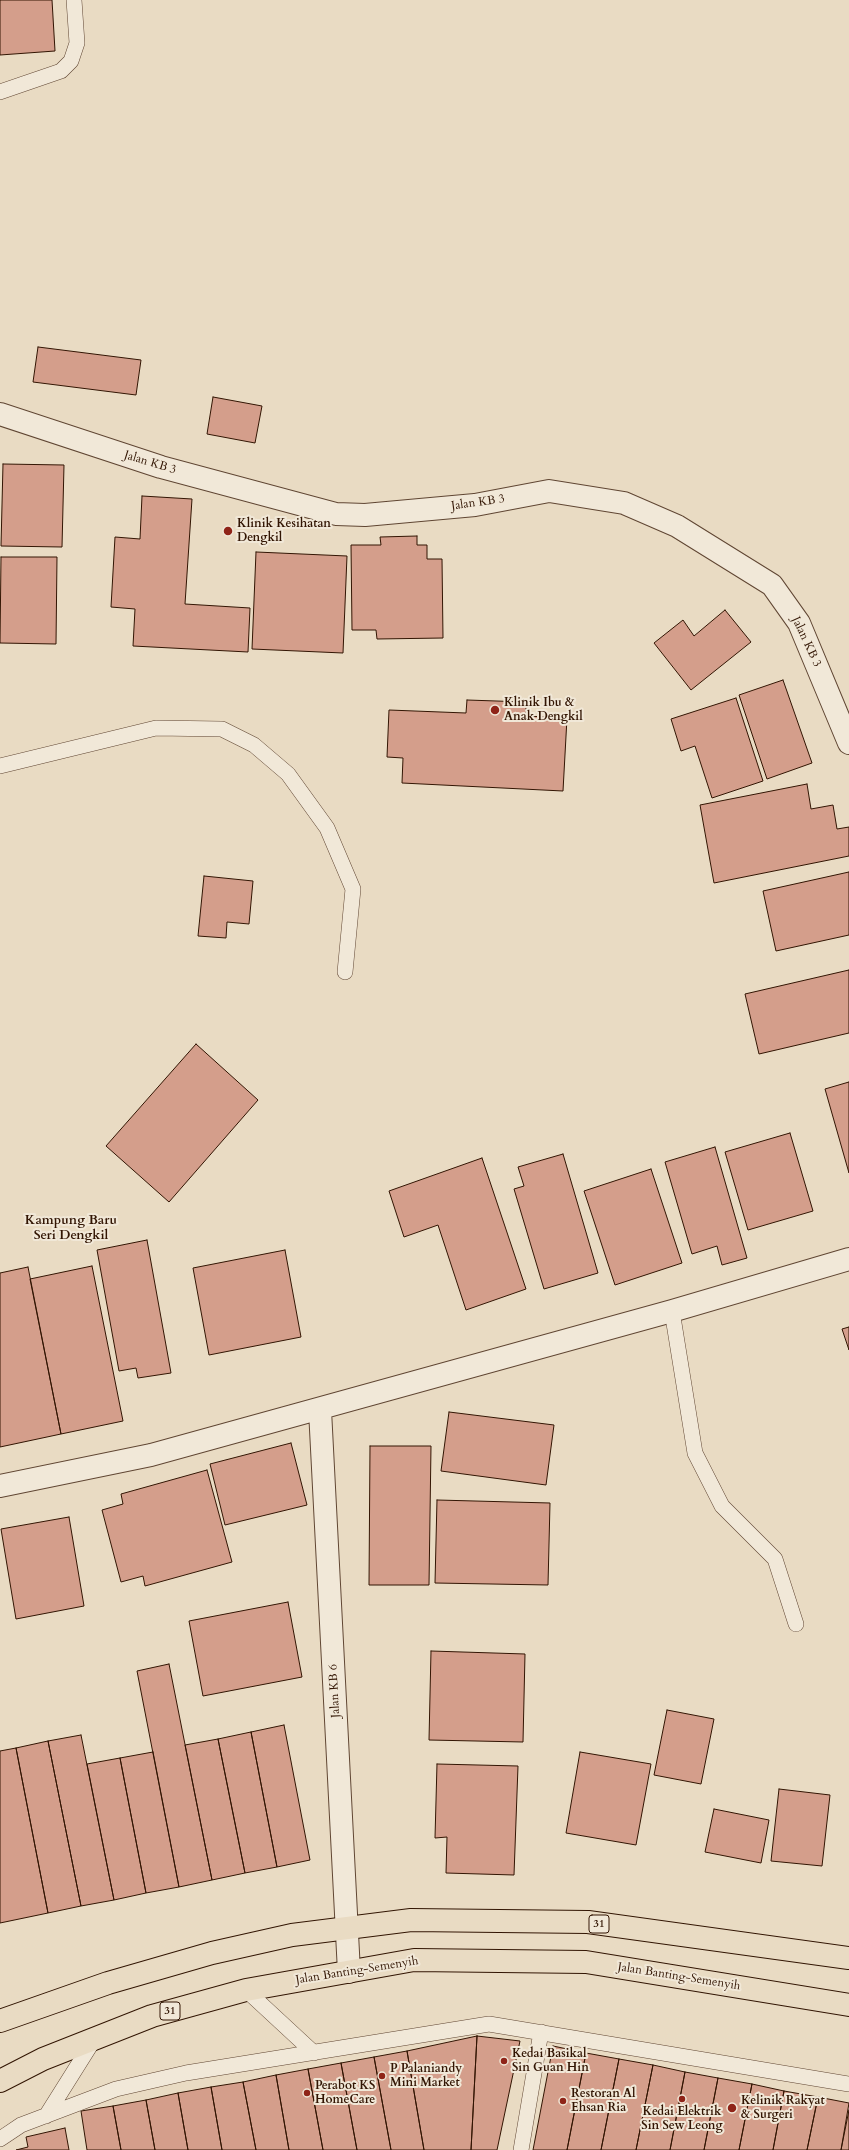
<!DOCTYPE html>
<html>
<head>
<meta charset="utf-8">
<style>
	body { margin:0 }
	canvas { display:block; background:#e9dbc3 }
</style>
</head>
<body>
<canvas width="849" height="2150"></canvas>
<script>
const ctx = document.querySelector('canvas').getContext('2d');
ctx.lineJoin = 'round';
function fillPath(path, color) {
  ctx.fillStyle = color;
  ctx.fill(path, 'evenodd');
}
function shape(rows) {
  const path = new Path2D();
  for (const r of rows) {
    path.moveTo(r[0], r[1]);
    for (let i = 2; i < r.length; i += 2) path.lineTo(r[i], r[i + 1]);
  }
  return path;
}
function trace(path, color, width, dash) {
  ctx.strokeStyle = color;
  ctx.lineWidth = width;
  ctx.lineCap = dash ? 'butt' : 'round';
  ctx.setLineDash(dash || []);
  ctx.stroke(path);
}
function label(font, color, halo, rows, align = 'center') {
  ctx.font = font + ' Cardo,serif';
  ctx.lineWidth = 4;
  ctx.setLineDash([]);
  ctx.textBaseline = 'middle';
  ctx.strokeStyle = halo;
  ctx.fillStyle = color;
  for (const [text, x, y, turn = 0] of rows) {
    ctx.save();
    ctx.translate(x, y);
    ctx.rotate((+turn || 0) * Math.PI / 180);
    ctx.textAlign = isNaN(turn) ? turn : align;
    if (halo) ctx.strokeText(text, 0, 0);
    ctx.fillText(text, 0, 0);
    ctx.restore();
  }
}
const building = shape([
	[0,0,52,0,55,51,0,55,0,0],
	[38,347,141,360,136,395,33,382,38,347],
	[213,397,262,406,255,443,207,434,213,397],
	[3,464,64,465,62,547,1,546,3,464],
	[142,496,192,499,185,604,250,608,248,652,133,646,135,609,111,607,115,537,140,539,142,496],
	[417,536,417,545,427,545,427,559,442,559,443,638,377,639,376,630,352,630,351,545,381,545,380,537,417,536],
	[256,552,347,556,343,653,252,649,256,552],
	[1,557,57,557,56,644,0,643,1,557],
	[725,610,751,642,691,690,654,643,683,620,694,636,725,610],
	[783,680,812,763,767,779,739,695,783,680],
	[736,698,763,781,712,798,695,746,681,751,671,719,736,698],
	[467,700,526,702,526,716,567,718,563,791,402,783,403,758,387,757,389,710,466,713,467,700],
	[807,784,811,809,833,805,837,829,849,827,849,856,714,883,700,805,807,784],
	[849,872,849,935,776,951,763,891,849,872],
	[204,876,253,881,249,924,227,922,226,938,198,936,204,876],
	[849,970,849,1033,759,1054,745,994,849,970],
	[196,1044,258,1100,169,1202,106,1146,196,1044],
	[849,1082,849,1173,825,1089,849,1082],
	[790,1133,813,1211,748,1230,725,1152,790,1133],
	[715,1147,747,1258,722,1265,717,1246,692,1254,665,1162,715,1147],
	[563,1154,598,1273,544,1289,514,1189,524,1186,518,1167,563,1154],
	[482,1158,526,1289,466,1310,438,1225,404,1237,389,1191,482,1158],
	[651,1169,682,1263,615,1285,584,1191,651,1169],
	[147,1240,171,1373,138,1378,136,1368,119,1371,97,1250,147,1240],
	[285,1250,301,1337,209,1355,193,1268,285,1250],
	[92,1266,123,1421,61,1434,30,1279,92,1266],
	[28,1267,61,1434,0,1447,0,1273,28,1267],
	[849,1327,849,1350,842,1329,849,1327],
	[449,1412,554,1425,546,1485,441,1471,449,1412],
	[291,1443,307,1505,225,1525,210,1464,291,1443],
	[370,1446,431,1446,429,1585,369,1585,370,1446],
	[207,1470,232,1562,145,1586,143,1576,121,1582,102,1510,123,1504,121,1494,207,1470],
	[437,1500,550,1503,548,1585,435,1583,437,1500],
	[69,1517,84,1606,16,1619,1,1529,69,1517],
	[288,1602,302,1677,203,1696,189,1621,288,1602],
	[431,1651,525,1654,523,1742,429,1740,431,1651],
	[169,1664,212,1880,179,1887,137,1671,169,1664],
	[667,1710,714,1719,701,1784,654,1775,667,1710],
	[284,1725,310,1860,277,1867,251,1732,284,1725],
	[251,1732,277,1867,245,1873,218,1739,251,1732],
	[81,1735,114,1900,81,1906,48,1741,81,1735],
	[218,1739,245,1873,212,1880,185,1745,218,1739],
	[48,1741,81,1906,48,1913,16,1748,48,1741],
	[16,1748,48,1913,0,1923,0,1751,16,1748],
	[153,1752,179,1887,146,1893,120,1758,153,1752],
	[580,1752,651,1764,636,1845,566,1833,580,1752],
	[120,1758,146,1893,114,1900,87,1764,120,1758],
	[437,1764,518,1766,514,1875,446,1873,447,1837,435,1838,437,1764],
	[779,1789,830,1795,822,1866,771,1861,779,1789],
	[714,1809,769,1820,761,1863,705,1852,714,1809],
	[477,2036,471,2150,424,2150,407,2051,477,2036],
	[477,2036,520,2041,497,2150,471,2150,477,2036],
	[553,2046,586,2053,567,2150,533,2150,553,2046],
	[407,2051,424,2150,391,2150,374,2057,407,2051],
	[586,2053,619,2059,601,2150,567,2150,586,2053],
	[374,2057,391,2150,357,2150,341,2063,374,2057],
	[619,2059,653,2065,636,2150,601,2150,619,2059],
	[341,2063,357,2150,323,2150,308,2069,341,2063],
	[653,2065,685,2072,670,2150,636,2150,653,2065],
	[308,2069,323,2150,289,2150,276,2075,308,2069],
	[685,2072,718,2078,704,2150,670,2150,685,2072],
	[276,2075,289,2150,256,2150,243,2082,276,2075],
	[718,2078,752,2084,739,2150,704,2150,718,2078],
	[243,2082,256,2150,222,2150,211,2087,243,2082],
	[752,2084,784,2091,773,2150,739,2150,752,2084],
	[211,2087,222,2150,188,2150,178,2093,211,2087],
	[784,2091,818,2097,807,2150,773,2150,784,2091],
	[178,2093,188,2150,155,2150,146,2100,178,2093],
	[818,2097,849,2103,841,2150,807,2150,818,2097],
	[146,2100,155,2150,121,2150,113,2106,146,2100],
	[113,2106,121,2150,87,2150,81,2111,113,2106],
	[849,2110,849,2150,841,2150,849,2110],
	[65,2128,69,2150,16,2150,28,2147,26,2137,65,2128]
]);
const lane = shape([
	[0,92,61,71,71,61,77,43,74,0],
	[0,766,156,728,222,729,254,745,288,774,327,828,353,889,345,972],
	[672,1311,695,1453,722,1506,775,1559,796,1624],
	[246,1990,314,2053],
	[46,2116,95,2038],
	[0,2139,21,2125,116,2089,186,2073,489,2024,849,2084],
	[521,2150,541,2032]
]);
const street = shape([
	[0,414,161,467,336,514,365,515,475,505,549,491,624,503,677,526,772,585,799,623,849,743],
	[320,1410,349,1972],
	[0,1486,151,1455,672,1311,849,1259]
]);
const primary = shape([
	[0,2021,108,1983,212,1953,292,1935,411,1920,588,1922,849,1958],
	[0,2081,43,2059,152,2016,246,1990,414,1960,586,1962,849,2005]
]);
const markers = [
	[228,531,5,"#8f2418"],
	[495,710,5,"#8f2418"],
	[504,2061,4,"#8f2418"],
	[382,2076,4,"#8f2418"],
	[307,2093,4,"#8f2418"],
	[682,2099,4,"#8f2418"],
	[563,2101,4,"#8f2418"],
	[732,2108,5,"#8f2418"]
];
const shields = [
	[599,1924,20],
	[170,2011,20]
];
const shieldNames = [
	["31",599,1924],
	["31",170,2011]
];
const streetNames = [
	["Jalan KB 3",150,463,17],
	["Jalan KB 3",478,503,-8],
	["Jalan KB 3",806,642,65],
	["Jalan KB 6",335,1691,-93],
	["Jalan Banting-Semenyih",357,1971,-9],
	["Jalan Banting-Semenyih",679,1977,9]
];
const poiNames = [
	["Klinik Kesihatan",237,524],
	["Dengkil",237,538],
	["Klinik Ibu &",504,703],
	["Anak Dengkil",504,717],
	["Kedai Basikal",512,2054],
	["Sin Guan Hin",512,2068],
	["P Palaniandy",390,2069],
	["Mini Market",390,2083],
	["Perabot KS",315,2086],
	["HomeCare",315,2100],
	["Restoran Al",571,2094],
	["Ehsan Ria",571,2108],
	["Kelinik Rakyat",741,2101],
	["& Surgeri",741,2115],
	["Kedai Elektrik",682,2112,"center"],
	["Sin Sew Leong",682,2126,"center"]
];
const neighbourhoodNames = [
	["Kampung Baru",71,1221],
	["Seri Dengkil",71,1236]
];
fillPath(building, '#d49e8b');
trace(building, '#321503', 1);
trace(lane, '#604633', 16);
trace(street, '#604633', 24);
trace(primary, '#321503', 24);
trace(lane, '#f1e8d8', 15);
trace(street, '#f1e8d8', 22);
trace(primary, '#e9dbc3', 22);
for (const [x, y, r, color] of markers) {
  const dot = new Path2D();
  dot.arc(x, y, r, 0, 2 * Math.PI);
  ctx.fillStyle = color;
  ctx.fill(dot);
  trace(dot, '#f1e8d8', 1.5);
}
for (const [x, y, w] of shields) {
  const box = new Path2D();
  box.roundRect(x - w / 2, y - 9, w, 18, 3);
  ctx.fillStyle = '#f1e8d8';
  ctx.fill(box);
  trace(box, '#321503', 1);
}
label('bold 11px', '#321503', null, shieldNames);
label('12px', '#321503', '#f1e8d8', streetNames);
label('bold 12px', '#321503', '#f1e8d8', poiNames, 'left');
label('bold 13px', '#321503', '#f1e8d8', neighbourhoodNames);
</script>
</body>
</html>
